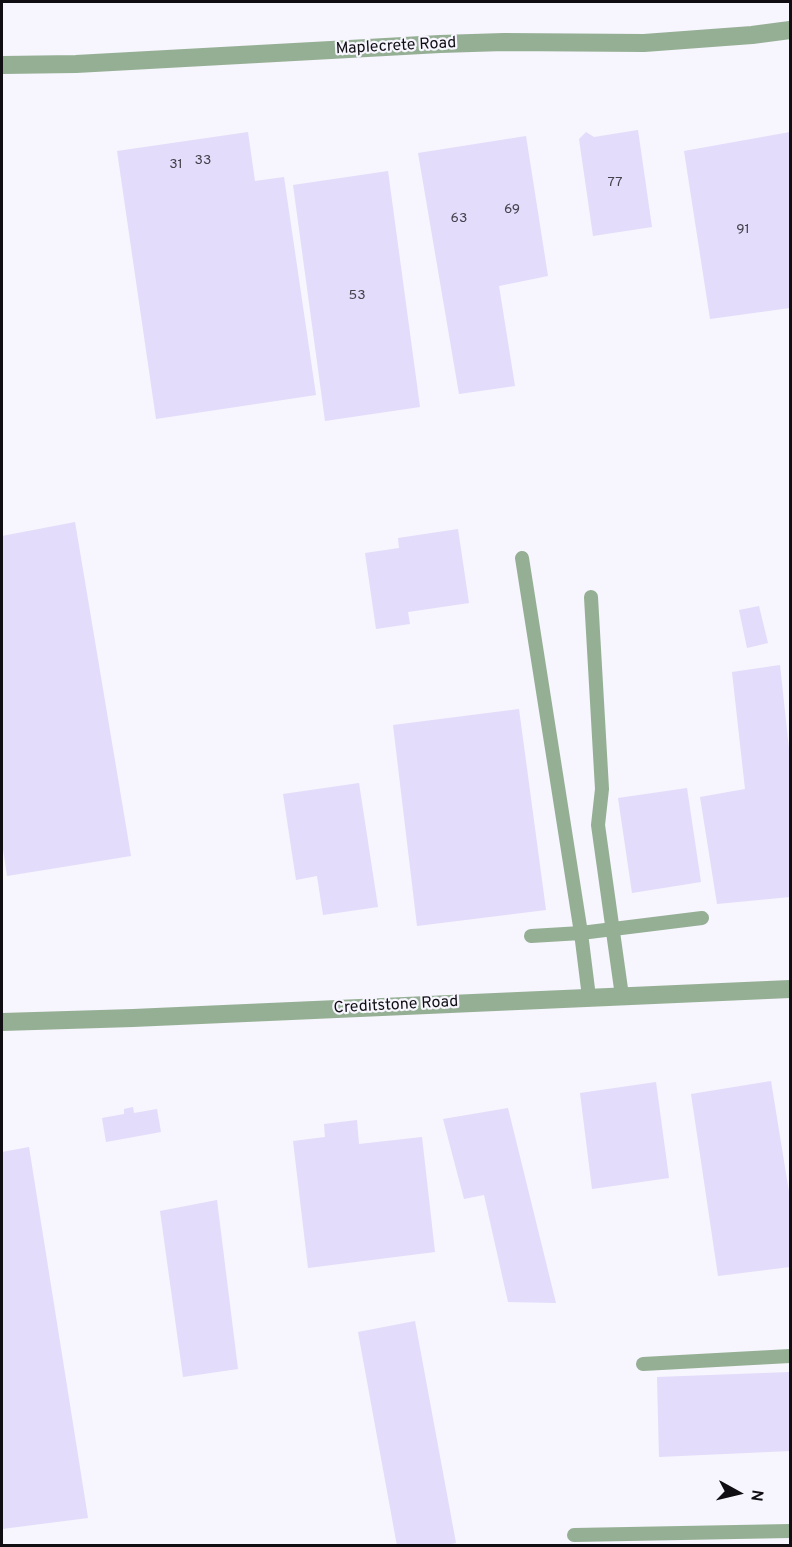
<!DOCTYPE html>
<html>
<head>
<meta charset="utf-8">
<style>
	body { margin:0 }
	#map { position:relative; width:792px; height:1547px; overflow:hidden; background:#f7f5fe; font-family:Overpass,sans-serif }
	canvas { display:block }
	.frame { position:absolute; inset:0; border:3px solid #100e13; pointer-events:none }
	.north { position:absolute; left:708px; top:1463px; width:60px; height:60px; -webkit-text-stroke:4px #f7f5fe; paint-order:stroke; rotate:98deg; font-size:16px; font-weight:700; line-height:24px; text-align:center; color:#100e13 }
	.north::after { content:''; display:block; margin:auto; width:21px; height:27px; background:#100e13; clip-path:polygon(50% 0,100% 100%,50% 72%,0 100%) }
</style>
</head>
<body>
<div id="map">
<canvas width="792" height="1547"></canvas>
<div class="frame"></div>
<div class="north">N</div>
</div>
<script>
const ctx = document.querySelector('canvas').getContext('2d');
ctx.lineJoin = 'round';
function fillPath(path, color) {
  ctx.fillStyle = color;
  ctx.fill(path, 'evenodd');
}
function shape(rows) {
  const path = new Path2D();
  for (const r of rows) {
    path.moveTo(r[0], r[1]);
    for (let i = 2; i < r.length; i += 2) path.lineTo(r[i], r[i + 1]);
  }
  return path;
}
function trace(path, color, width, dash) {
  ctx.strokeStyle = color;
  ctx.lineWidth = width;
  ctx.lineCap = dash ? 'butt' : 'round';
  ctx.setLineDash(dash || []);
  ctx.stroke(path);
}
function label(font, color, halo, rows, align = 'center') {
  ctx.font = font + ' Overpass,sans-serif';
  ctx.lineWidth = 4.5;
  ctx.setLineDash([]);
  ctx.textBaseline = 'middle';
  ctx.strokeStyle = halo;
  ctx.fillStyle = color;
  for (const [text, x, y, turn = 0] of rows) {
    ctx.save();
    ctx.translate(x, y);
    ctx.rotate((+turn || 0) * Math.PI / 180);
    ctx.textAlign = isNaN(turn) ? turn : align;
    if (halo) ctx.strokeText(text, 0, 0);
    ctx.fillText(text, 0, 0);
    ctx.restore();
  }
}
const building = shape([
	[638,130,652,227,593,236,579,139,586,132,594,137],
	[248,132,255,181,284,177,316,395,156,419,117,151],
	[790,132,790,308,710,319,684,151],
	[526,136,548,276,499,286,515,386,459,394,418,153],
	[388,171,420,407,325,421,293,185],
	[75,522,131,856,7,876,2,842,2,536],
	[458,529,469,603,408,612,410,624,376,629,365,553,399,548,398,538],
	[759,606,768,643,747,648,739,610],
	[780,665,790,758,790,897,717,904,700,797,745,789,732,672],
	[519,709,546,910,417,926,393,725],
	[359,783,378,907,323,915,317,876,296,880,283,794],
	[687,788,701,882,632,893,618,798],
	[771,1081,790,1198,790,1267,718,1276,691,1094],
	[656,1082,669,1178,592,1189,580,1093],
	[133,1107,134,1113,157,1109,161,1132,106,1142,102,1118,124,1114,124,1109],
	[508,1108,556,1303,508,1302,484,1195,464,1199,443,1119],
	[357,1120,359,1144,422,1137,435,1252,308,1268,293,1141,325,1137,324,1124],
	[29,1147,88,1518,2,1529,2,1152],
	[217,1200,238,1369,183,1377,160,1211],
	[415,1321,456,1543,442,1546,397,1546,358,1332],
	[790,1372,790,1451,659,1457,657,1377]
]);
const service = shape([
	[522,558,581,933,589,997],
	[591,597,602,789,598,825,622,996],
	[531,936,581,933,702,918],
	[643,1364,790,1356],
	[574,1535,790,1531]
]);
const minor = shape([
	[2,65,76,64,440,44,504,42,644,43,752,35,790,30]
]);
const tertiary = shape([
	[2,1022,133,1018,790,989]
]);
const numberNames = [
	["33",203,161],
	["31",176,165],
	["77",615,183],
	["69",512,210],
	["63",459,219],
	["91",743,230],
	["53",357,296]
];
const streetNames = [
	["Maplecrete Road",396,47,-3],
	["Creditstone Road",396,1006,-3]
];
fillPath(building, '#e3dcfa');
trace(service, '#95af94', 14);
trace(minor, '#95af94', 18);
trace(tertiary, '#95af94', 18);
label('14px', '#45424d', null, numberNames);
label('16px', '#100e13', '#f7f5fe', streetNames);
</script>
</body>
</html>
